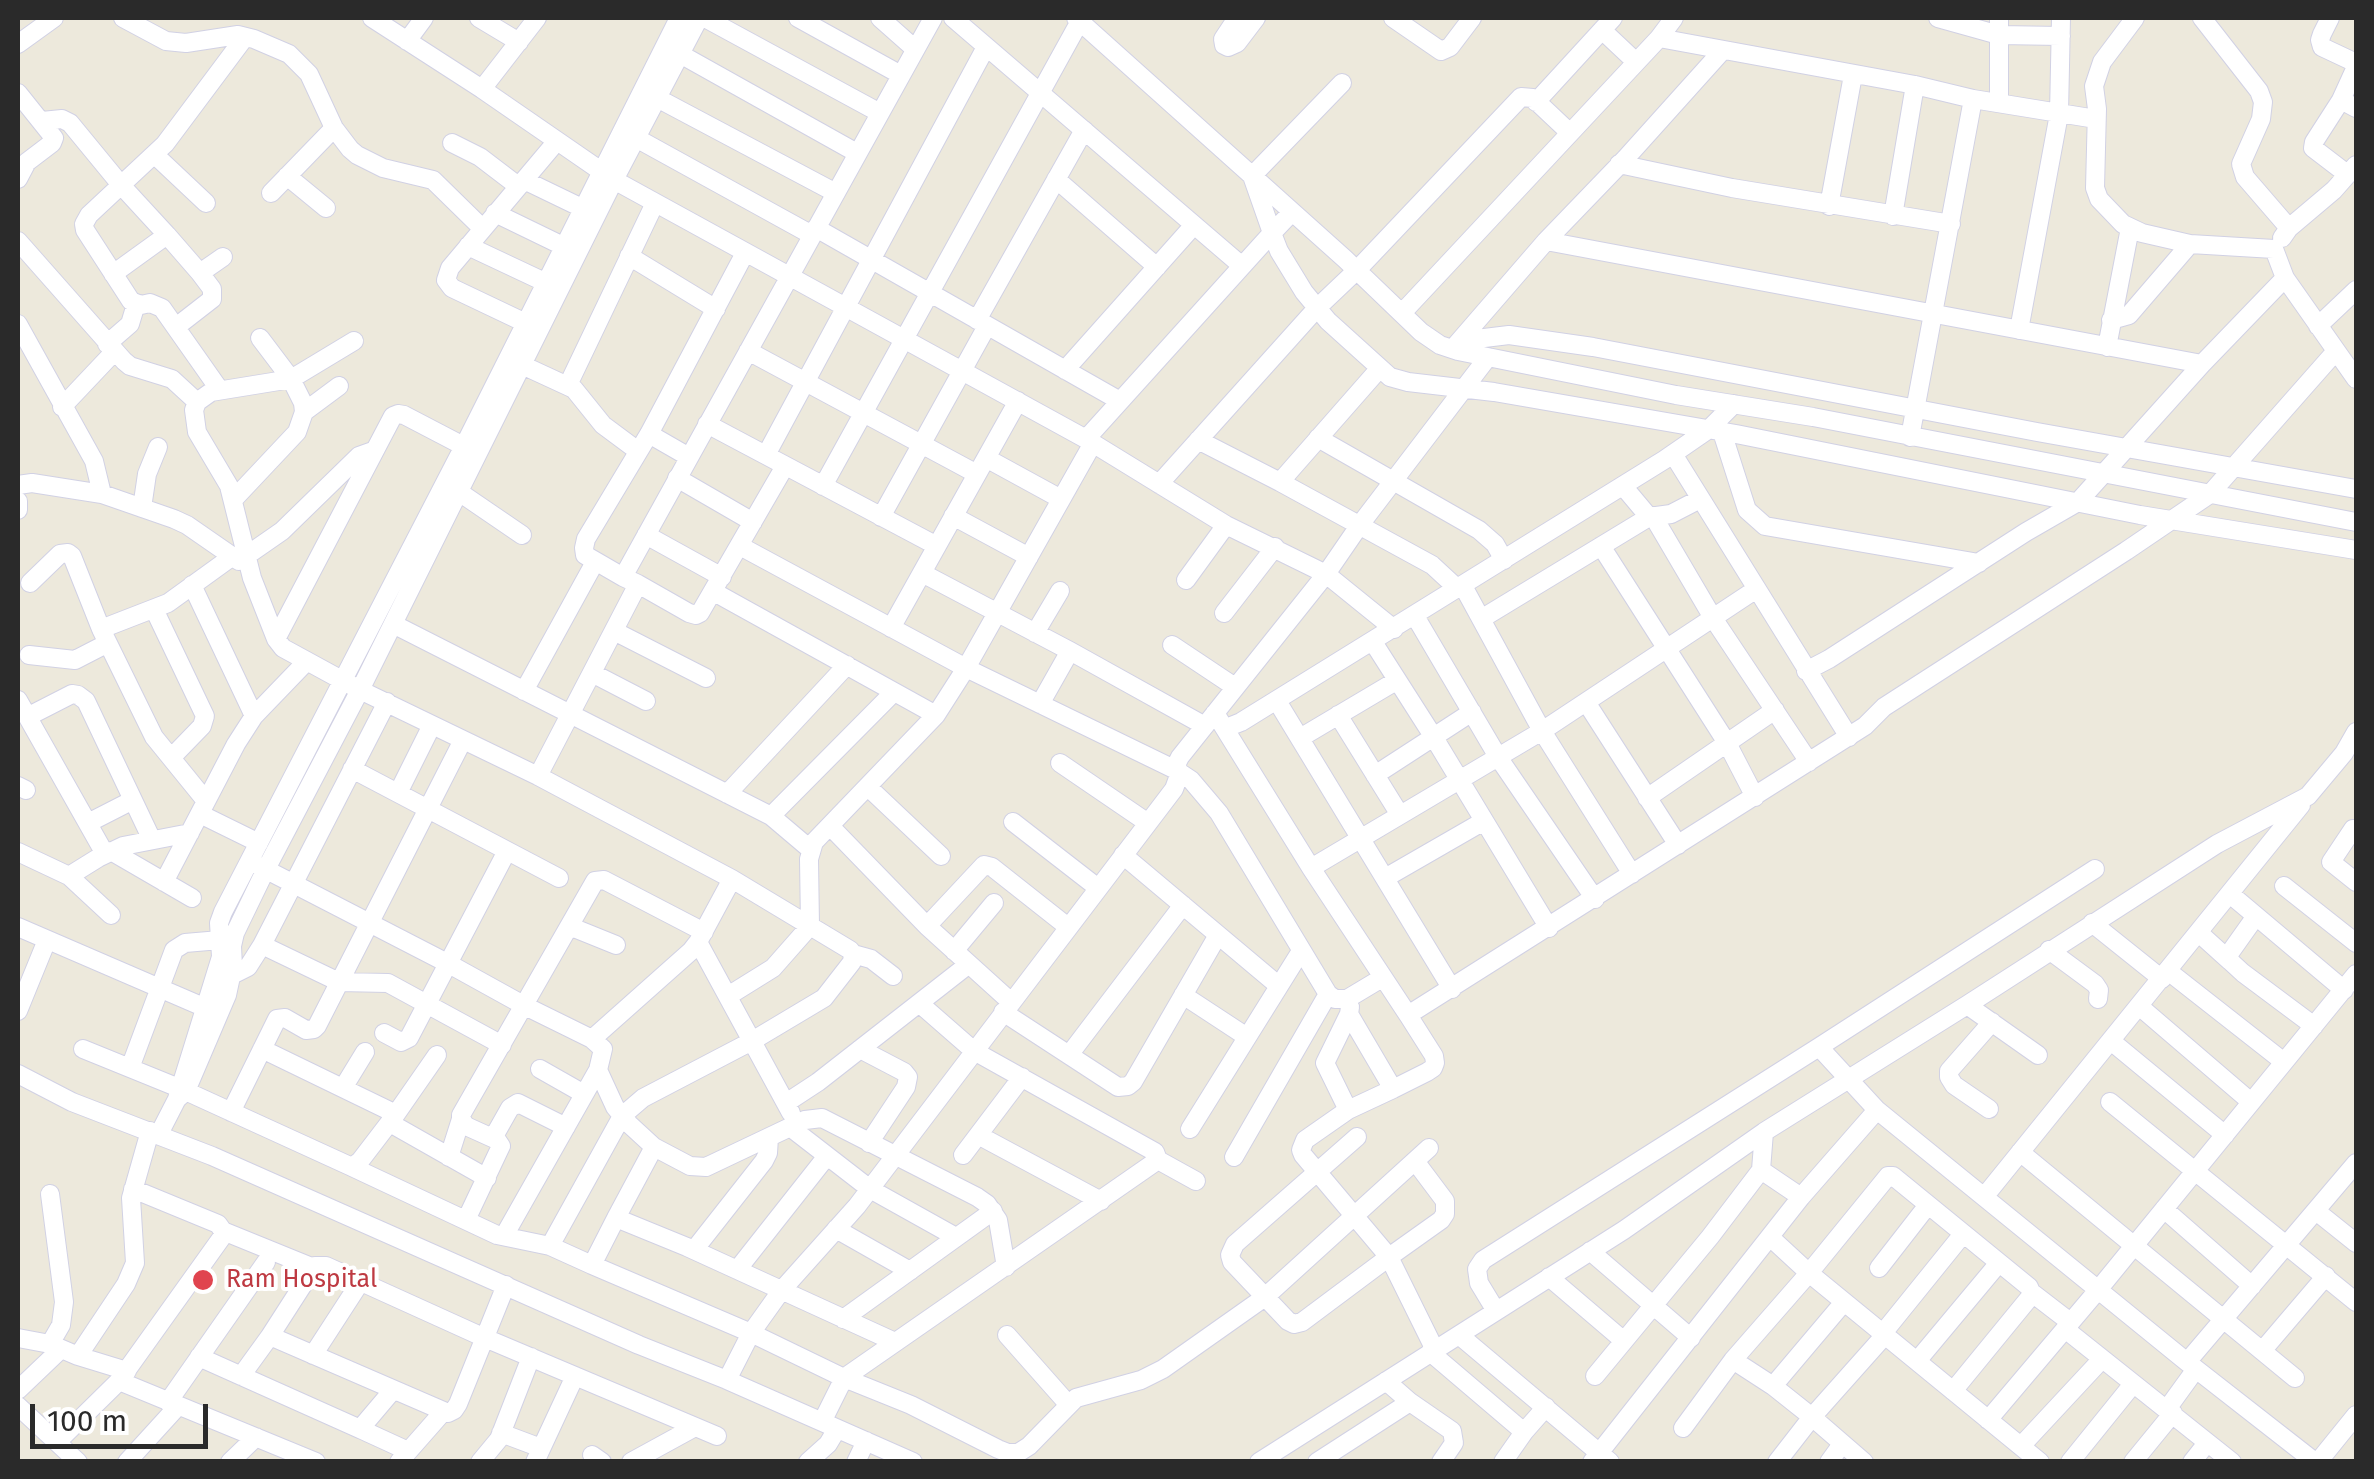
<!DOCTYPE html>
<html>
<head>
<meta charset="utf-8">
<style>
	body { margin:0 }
	#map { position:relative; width:2374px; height:1479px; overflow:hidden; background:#ede9dc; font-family:"Fira Sans",sans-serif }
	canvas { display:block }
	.frame { position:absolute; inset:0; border:20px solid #2a2a2a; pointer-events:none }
	.scale { position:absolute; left:30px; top:1404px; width:178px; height:45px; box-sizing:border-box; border:5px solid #2a2a2a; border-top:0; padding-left:12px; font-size:30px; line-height:35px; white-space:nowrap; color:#2a2a2a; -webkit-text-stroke:8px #fff; paint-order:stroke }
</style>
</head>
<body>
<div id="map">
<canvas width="2374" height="1479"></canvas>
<div class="frame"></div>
<div class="scale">100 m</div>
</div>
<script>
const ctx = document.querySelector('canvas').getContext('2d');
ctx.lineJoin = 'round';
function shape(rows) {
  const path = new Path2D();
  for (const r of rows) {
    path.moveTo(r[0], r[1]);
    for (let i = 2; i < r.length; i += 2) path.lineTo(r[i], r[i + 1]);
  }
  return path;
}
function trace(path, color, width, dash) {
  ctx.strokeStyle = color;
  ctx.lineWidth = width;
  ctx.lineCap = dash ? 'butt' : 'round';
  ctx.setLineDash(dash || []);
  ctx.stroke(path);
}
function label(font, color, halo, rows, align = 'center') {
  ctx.font = font + ' "Fira Sans",sans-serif';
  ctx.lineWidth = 8;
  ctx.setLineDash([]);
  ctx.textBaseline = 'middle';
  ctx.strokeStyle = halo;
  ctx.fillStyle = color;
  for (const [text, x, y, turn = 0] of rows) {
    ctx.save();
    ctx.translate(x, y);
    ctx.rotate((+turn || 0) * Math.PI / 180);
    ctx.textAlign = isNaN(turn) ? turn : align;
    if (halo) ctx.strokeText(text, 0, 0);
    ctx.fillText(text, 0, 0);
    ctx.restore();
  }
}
const minor = shape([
	[123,18,166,41,186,43,238,35,254,39,289,54,309,74,334,128,350,149,357,155,383,168,433,180,482,228],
	[372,18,482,89,614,180,1086,439],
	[479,18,519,42],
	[679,18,464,446,223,912,219,923,221,957,177,1099,186,1091,227,995,233,967,232,946,235,933,266,869,360,690,614,180,699,18],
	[705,18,880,113],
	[798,18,901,75],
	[880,18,915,49],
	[953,18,1242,266],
	[1076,18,1345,259,1421,332,1440,345,1458,351,1676,395,1813,417,2356,522],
	[1237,18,1223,39,1224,45,1228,47,1237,43,1256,18],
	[1393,18,1441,51,1450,47,1472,18],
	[1938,18,1999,35,2061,36],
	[1999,18,1999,103],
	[2135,18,2102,62,2094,86,2097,109,2095,188,2099,199,2123,224,2142,233,2190,244,2274,249,2285,278,2356,379],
	[2202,18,2259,91,2263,102,2261,119,2241,164,2245,177,2289,228],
	[2330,18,2322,34,2320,40,2322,47,2356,63],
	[1602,30,1636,62],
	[1659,38,1915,85,1973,99,2096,119],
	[407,41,424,18],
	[18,44,54,18],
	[680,54,857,153],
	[2356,67,2341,100,2356,108],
	[1342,83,1252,176,1272,233,1086,439,1226,525,1326,574,1394,629],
	[482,89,537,18],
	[18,93,54,138,52,143,27,162,18,179],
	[657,98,836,193],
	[2341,100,2314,142,2313,148,2347,174],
	[1536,102,1613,18],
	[42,121,62,119,70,123,121,185,167,235],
	[636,138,812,235],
	[452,143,480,157,518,186],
	[155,155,206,203],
	[1619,164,1732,188,1951,224],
	[287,176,326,208],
	[1056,179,1157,267],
	[524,180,582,208],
	[271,193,334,128],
	[1829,206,1853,75],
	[1292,212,1272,233,1279,251,1304,292,1328,321,1390,377,1408,382,1494,392,1736,434,2140,515,2356,550],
	[495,213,563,246],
	[1893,216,1915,85],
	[816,228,1120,401],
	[2282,238,2289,228,2334,190,2356,165],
	[18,241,124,361,130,366,172,379,197,402],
	[1546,241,2202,364],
	[468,246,553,286],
	[629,256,716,309],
	[113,274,167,235,200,273],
	[1402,313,1659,38,1674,18],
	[977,320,1084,130],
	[2111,320,2129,315,2190,244],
	[18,324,94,461,102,494],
	[2318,326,2356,290],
	[176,327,212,299,212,289,200,273,223,257],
	[534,327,452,288,446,280,450,268,557,141],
	[2019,330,2059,114,2061,18],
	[354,341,291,379,211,392,197,402,194,410,197,432,229,486,252,578,276,639,283,648,360,690,538,776,732,879,850,950,853,954,852,962,824,998,752,1041,643,1098,622,1116,550,1246,592,1265],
	[107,344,130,324,136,304],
	[1456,345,1546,241,1625,159,1723,50],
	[2107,347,2130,228],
	[1452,349,1476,339,1509,335,1593,347,2037,432,2356,489],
	[748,351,977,474],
	[522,365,574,389,603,425,638,451],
	[1065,370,1194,225],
	[568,385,655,203],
	[219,389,162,308,150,303,141,305,131,301,85,230,84,224,89,215,165,144,245,37],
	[62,407,114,352],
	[304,412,339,386],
	[707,424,937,546],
	[1722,432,1747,510,1765,526,1979,563],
	[649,434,689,457],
	[1910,437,1973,99],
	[1318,438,1479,530,1495,544,1504,560],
	[1198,440,1280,482,1380,368],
	[1673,454,1849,737],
	[766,455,986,47],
	[986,458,1061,499],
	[677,478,753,522],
	[1280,482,1432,565,1458,589],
	[1159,484,1317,308,1357,270,1521,97,1533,98,1569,132],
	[18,485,32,483,102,494,174,519,187,525,239,561],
	[823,486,1080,21],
	[1623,486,1649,517],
	[459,492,522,535],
	[233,500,297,432,304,412,303,403,291,379,260,338],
	[18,501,18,510],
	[142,508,147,474,158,447],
	[953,516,1029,557],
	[1653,516,1713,618,1809,762],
	[881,517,987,326],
	[646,535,722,577],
	[740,546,966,668,1176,770,1191,780,1219,813,1328,994,1335,999,1347,999,1382,978],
	[1601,546,1727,743,1755,797],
	[246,556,282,531,359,456,373,451],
	[922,573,1070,651,1205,726],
	[623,577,585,555,584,548,586,539,649,434,745,253],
	[1186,580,1226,525],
	[30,583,60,554,68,553,72,556,101,629,168,603,233,556],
	[638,584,689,613,696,615,700,613,785,466],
	[192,585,254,716],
	[1463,586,1542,731,1632,874],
	[714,592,936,715],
	[154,609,205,716,202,726,171,758],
	[1224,613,1275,547],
	[1415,616,1498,757,1595,899],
	[1481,619,1649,517,1671,514,1700,499],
	[393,624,771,816,810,849],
	[891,628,1018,401],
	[101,629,154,737,206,801],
	[614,631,706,678],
	[1035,633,1060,591],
	[276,639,393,416,398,414,404,415,473,451],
	[1373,642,1433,736,1549,928],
	[1172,645,1235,687],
	[29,655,75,660,108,643],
	[1806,671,1829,659,2026,532,2078,502,2202,364,2285,278],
	[592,673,646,701],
	[524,691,595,562],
	[18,700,105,854],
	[1277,701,1452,989],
	[1586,702,1678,845],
	[1040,704,1070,651],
	[1215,713,1311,868,1408,1015,1865,726,1884,707,2126,551,2210,494,2336,351],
	[1338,715,1400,815],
	[29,716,72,694,78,695,86,701,152,840],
	[1226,728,1241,722,1664,460,1709,429,1734,404],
	[1300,738,1396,681],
	[1060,763,1148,823],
	[352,769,559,878],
	[1375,775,1472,712],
	[538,776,638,584,623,577,933,18],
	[18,786,26,790],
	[868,787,941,856],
	[398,793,432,725],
	[727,794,847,665],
	[1647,798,1775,710],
	[200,814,259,843],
	[771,816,894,692],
	[1013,822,1098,888],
	[88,823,133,800],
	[830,826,927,926],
	[2356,829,2353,829,2331,862,2356,882],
	[111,851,192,898],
	[18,852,69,876,98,858,123,846,190,833],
	[1123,855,1279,986],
	[259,866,449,964,525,1006,592,1039,603,1049,598,1070,615,1107,629,1124,654,1147,690,1166,706,1167,805,1120,822,1118,977,1197,987,1204,998,1220,1006,1267],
	[1311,868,1542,731,1755,590],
	[69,876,111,915],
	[1385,878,1484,821],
	[164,882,236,744,254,716,306,662],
	[2284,886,2356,943],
	[2230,894,2344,990],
	[2256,916,2229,954,2230,961,2243,973,2314,1026],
	[2092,923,2162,979],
	[569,926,616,945],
	[18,927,215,1012],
	[2199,933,2230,961],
	[698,942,791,1113],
	[262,945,339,982,388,983,502,1045],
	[2049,950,2095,984,2099,990,2098,999],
	[954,951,994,903],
	[853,954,871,959,893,976],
	[2168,971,2284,1062],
	[232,975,248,967,262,945,387,702],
	[1183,995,1247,1037],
	[728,996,773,968,810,926,809,859,814,842,936,715,966,668,1093,443],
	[1011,1002,927,926,984,865,992,867,1068,927],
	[1967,1005,2038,1055],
	[2139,1006,2251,1102],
	[18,1011,47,940],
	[1003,1012,1118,1087,1128,1086,1133,1082,1218,935],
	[1349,1014,1393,1089,1348,1110,1305,1140,1301,1150,1303,1155,1389,1257,1441,1220,1445,1214,1445,1201,1415,1161],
	[384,1033,401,1042,409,1038,507,851],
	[592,1039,691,951,698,942,732,879],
	[2111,1041,2225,1135],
	[1819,1047,1877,1110,2187,1362,2315,1462],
	[83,1049,179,1088,352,1167,360,1161,396,1114,437,1055],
	[262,1049,396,1114],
	[860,1049,904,1072,908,1077,906,1087,869,1143],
	[1069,1055,1183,905],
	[130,1068,174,950,185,943,220,940,229,945],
	[540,1069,584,1094],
	[18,1074,72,1102,212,1156,639,1345,727,1380,913,1462],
	[343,1088,365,1052],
	[1393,1089,1427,1072,1433,1068,1435,1063,1434,1056,1408,1015],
	[2110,1102,2356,1302],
	[786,1103,818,1082,969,964],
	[1989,1109,1954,1085,1949,1077,1949,1071,1992,1022],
	[1348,1110,1325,1063,1349,1014,1350,1007],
	[231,1112,277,1019,285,1018,306,1030,314,1029,317,1026,463,740],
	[390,1123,487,1178],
	[790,1127,870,1189,956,1237],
	[1190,1129,1301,951],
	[159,1134,177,1099],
	[978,1135,1101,1201],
	[1357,1137,1235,1244,1230,1255,1232,1262,1288,1321,1294,1324,1302,1322,1389,1257,1435,1350],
	[493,1138,510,1108,518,1103,566,1127],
	[2020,1152,2295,1378],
	[963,1155,1022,1077],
	[449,1157,461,1119],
	[1234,1157,1328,994],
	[1158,1160,1196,1181],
	[352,1167,497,1235,550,1246],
	[1761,1170,1801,1197],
	[133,1189,218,1224,223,1231,222,1237,119,1381,316,1462],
	[1984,1197,2301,805],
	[2164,1209,2252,1286],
	[2316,1211,2356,1243],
	[616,1218,654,1147],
	[466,1220,501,1146,497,1140,466,1126,461,1119,461,1115,595,881,604,880,704,932],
	[836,1229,910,1271],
	[223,1231,314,1268],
	[504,1236,598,1070],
	[1770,1237,1809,1273,2040,1462],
	[694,1250,764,1161,768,1153,769,1138],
	[1590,1251,1691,1338],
	[1879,1268,1928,1205],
	[737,1270,827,1156],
	[1549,1277,1624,1341],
	[2031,1292,2070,1322],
	[1496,1311,1479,1283,1477,1269,1483,1260,1819,1047,2095,869],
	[843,1319,993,1211],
	[2065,1329,2232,1462],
	[1883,1333,1963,1234],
	[1007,1335,1068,1404],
	[1459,1335,1610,1462],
	[270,1336,315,1266,326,1266,485,1338,717,1436],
	[18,1338,50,1344,78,1356,126,1284,135,1263,131,1198,150,1131],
	[895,1342,687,1247,616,1218,592,1265,751,1333,844,1378,911,1405,998,1449,1008,1453,1018,1453,1029,1446,1076,1398,1141,1380,1163,1369,1265,1297,1429,1148],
	[50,1344,61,1325,64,1302,50,1194],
	[2262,1351,2326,1276],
	[1430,1352,1524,1432],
	[313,1355,361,1281],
	[78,1356,127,1371],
	[199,1357,360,1429,393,1390],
	[1733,1360,1773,1386,1812,1417,1864,1462],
	[1917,1361,1998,1264],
	[2187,1362,2356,1163],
	[241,1376,270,1336,448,1413,454,1410,458,1404,506,1285],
	[1595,1376,1710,1237,1761,1170,1764,1132],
	[727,1380,751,1333,781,1291,857,1206,1174,789,1178,778,1177,763,1180,757,1326,574,1359,526,1488,357],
	[1386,1381,1410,1402,1452,1431,1454,1443,1441,1462],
	[1773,1386,1844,1302],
	[18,1390,61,1349],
	[168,1402,266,1262],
	[18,1406,78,1462],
	[2167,1409,2196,1369],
	[1988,1420,2098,1290,2356,974],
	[822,1422,844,1378,1158,1160,1155,1152,974,1051,919,1003],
	[1683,1428,1733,1360,1809,1273,1888,1176,1893,1176,2029,1287,2031,1292,2030,1297,1953,1391],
	[360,1429,408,1451],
	[501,1433,541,1448],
	[57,1442,119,1381],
	[2021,1446,2102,1359],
	[592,1455,602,1462],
	[127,1462,178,1406],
	[230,1462,256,1437],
	[399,1462,443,1412],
	[480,1462,499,1439,531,1357],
	[535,1462,575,1376],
	[631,1462,695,1427],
	[808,1462,828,1444,837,1429],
	[856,1462,866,1441],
	[1259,1462,1624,1230,1764,1132,1967,1005,2217,844,2308,796,2344,753,2356,732],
	[1317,1462,1410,1402],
	[1503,1462,1524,1432,1546,1407],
	[1592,1462,1801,1197,1877,1110],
	[1777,1462,1812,1417,1885,1335],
	[1829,1462,1842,1444],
	[2070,1462,2133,1384],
	[2133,1462,2173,1413],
	[2192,1462,2207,1443],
	[2318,1462,2356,1415]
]);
const markers = [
	[203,1280,12,"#e0444e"]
];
const healthNames = [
	["Ram Hospital",226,1280]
];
trace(minor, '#d1d1e4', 20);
trace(minor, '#fff', 18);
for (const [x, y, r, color] of markers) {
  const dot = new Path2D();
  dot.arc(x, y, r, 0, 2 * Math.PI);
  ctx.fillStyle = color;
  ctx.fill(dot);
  trace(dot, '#fff', 4);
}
label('25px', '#be3a42', '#fff', healthNames, 'left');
</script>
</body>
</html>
